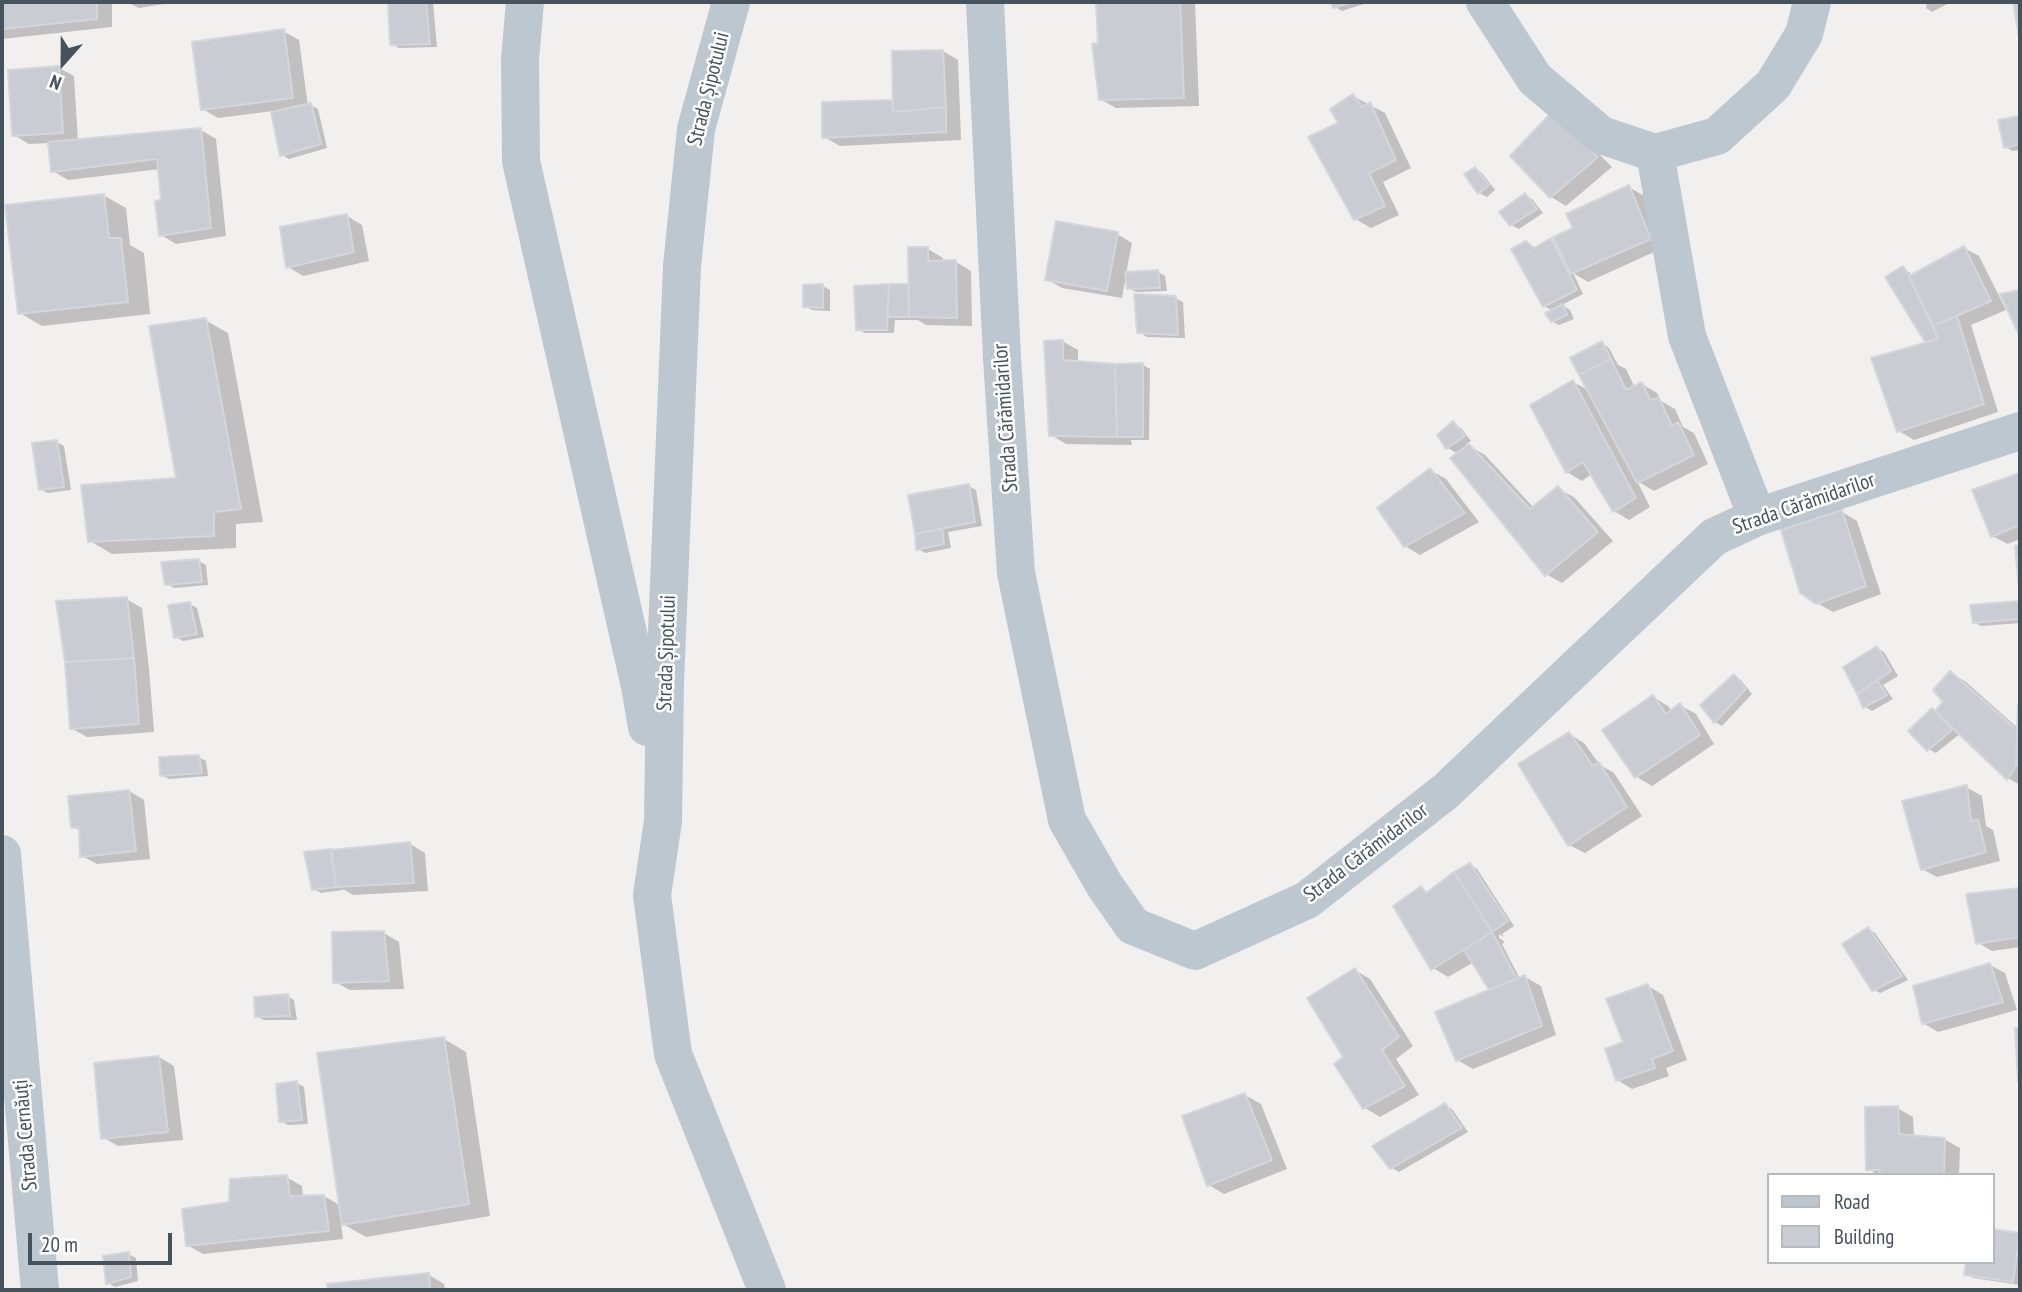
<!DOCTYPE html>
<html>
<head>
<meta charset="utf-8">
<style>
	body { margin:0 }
	#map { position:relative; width:2022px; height:1292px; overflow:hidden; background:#f2efef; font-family:"PT Sans Narrow",sans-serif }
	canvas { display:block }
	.frame { position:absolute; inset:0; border:4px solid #46535d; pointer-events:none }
	.legend { position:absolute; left:1767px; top:1173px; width:228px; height:91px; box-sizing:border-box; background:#fff; border:2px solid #b5babe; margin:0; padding:9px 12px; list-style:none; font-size:21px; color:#46535d }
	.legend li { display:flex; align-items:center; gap:14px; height:35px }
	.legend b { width:35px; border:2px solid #b5babe }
	.north { position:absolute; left:28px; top:28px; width:70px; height:70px; -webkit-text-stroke:5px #fff; paint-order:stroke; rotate:201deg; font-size:19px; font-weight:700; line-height:28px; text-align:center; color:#46535d }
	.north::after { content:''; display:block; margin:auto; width:24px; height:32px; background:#46535d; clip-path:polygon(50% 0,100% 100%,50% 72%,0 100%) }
	.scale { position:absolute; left:28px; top:1233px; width:144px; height:32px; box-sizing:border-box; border:4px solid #46535d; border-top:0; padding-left:9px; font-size:21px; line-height:24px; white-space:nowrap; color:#46535d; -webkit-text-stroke:5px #fff; paint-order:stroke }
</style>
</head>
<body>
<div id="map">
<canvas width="2022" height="1292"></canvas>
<div class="frame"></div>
<ul class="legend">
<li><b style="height:9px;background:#bcc7cf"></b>Road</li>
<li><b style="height:19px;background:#c9ccd2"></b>Building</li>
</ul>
<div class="north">N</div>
<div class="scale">20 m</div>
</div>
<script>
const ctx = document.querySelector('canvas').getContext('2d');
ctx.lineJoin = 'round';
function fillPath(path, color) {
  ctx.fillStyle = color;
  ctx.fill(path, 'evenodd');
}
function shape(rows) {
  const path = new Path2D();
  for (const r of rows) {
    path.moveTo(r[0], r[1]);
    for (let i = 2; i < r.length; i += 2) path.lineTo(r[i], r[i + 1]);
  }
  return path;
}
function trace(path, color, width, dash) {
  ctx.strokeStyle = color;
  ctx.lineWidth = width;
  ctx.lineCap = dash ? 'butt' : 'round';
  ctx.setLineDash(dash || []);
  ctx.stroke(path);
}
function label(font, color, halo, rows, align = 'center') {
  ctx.font = font + ' "PT Sans Narrow",sans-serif';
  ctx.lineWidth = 5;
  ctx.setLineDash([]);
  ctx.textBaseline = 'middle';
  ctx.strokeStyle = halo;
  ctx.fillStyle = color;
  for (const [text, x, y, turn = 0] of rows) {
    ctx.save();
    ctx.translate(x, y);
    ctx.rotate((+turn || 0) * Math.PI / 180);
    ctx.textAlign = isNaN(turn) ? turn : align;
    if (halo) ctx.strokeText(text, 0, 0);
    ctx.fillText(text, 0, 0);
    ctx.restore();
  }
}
const shadow = shape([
	[2,2,112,2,112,27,2,39],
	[127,2,177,2,139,8],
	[390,2,433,2,437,47,399,48,392,44],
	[1097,2,1195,2,1199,106,1116,108,1100,99],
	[1333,2,1367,2,1367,3,1342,11,1335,7],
	[1927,2,1951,2,1932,12,1926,8],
	[283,31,299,40,308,106,311,105,318,109,327,148,289,159,282,155,273,111,218,118,203,109],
	[943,51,958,60,961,140,840,146,824,137,823,103,895,102],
	[59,68,74,76,78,141,201,130,216,139,226,236,176,244,161,235,163,201,160,169,68,180,53,171,50,143,29,144,14,135],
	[1353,96,1385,113,1411,168,1383,182,1399,215,1371,228,1355,219,1340,123],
	[2020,118,2020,150,2013,151,2005,147,2000,121],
	[1568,123,1612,167,1566,206,1551,197],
	[1475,169,1482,173,1495,190,1487,197,1479,193,1466,174],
	[1629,187,1644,196,1665,247,1588,282,1573,273,1583,294,1562,305,1570,310,1574,319,1559,325,1552,321,1553,311,1544,306,1526,243,1536,249,1551,240,1559,244],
	[103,195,126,208,130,245,144,253,150,314,42,326,20,313],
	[1525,195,1532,199,1543,213,1519,229,1511,225],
	[347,216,362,225,369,261,303,276,288,267],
	[1117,234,1132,243,1126,274,1158,272,1165,276,1167,291,1136,292,1128,288,1126,276,1122,298,1062,288,1047,279],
	[1964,248,1979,256,2006,310,1971,325,1998,412,1914,440,1899,431,1930,343,1926,341,1903,268,1910,273,1912,276],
	[928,249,943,258,943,262,956,262,971,271,972,326,926,325,918,320,895,320,894,333,865,333,858,329,908,285,910,287],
	[823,286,830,290,830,311,812,310,804,306],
	[1175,298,1183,302,1185,338,1147,337,1139,332],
	[205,320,228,333,263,522,236,524,236,548,112,554,90,541,178,480],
	[1062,341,1078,350,1078,363,1115,366,1143,365,1150,369,1149,440,1131,440,1132,445,1066,444,1051,435],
	[1602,343,1609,348,1618,365,1626,369,1635,388,1642,384,1657,393,1661,401,1675,409,1683,427,1694,433,1708,464,1654,491,1637,481,1650,507,1629,520,1614,511,1592,474,1582,481,1567,472,1573,382,1590,391],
	[1453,424,1461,428,1471,441,1466,444,1485,455,1534,508,1558,489,1574,497,1613,541,1562,583,1546,574,1458,454,1448,448,1439,435],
	[57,442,64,446,71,490,48,493,40,489],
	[1430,470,1446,479,1479,522,1420,555,1405,546],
	[2020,475,2020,539,2008,544,1992,536,1975,492],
	[969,486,976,490,982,526,948,532,951,548,925,553,918,549,910,496],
	[1842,512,1857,521,1881,594,1833,612,1817,603],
	[199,561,206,565,208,585,174,588,167,584],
	[126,599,142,608,149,668,154,732,87,737,71,728],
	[2020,603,2020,623,1981,626,1974,622,1972,607],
	[190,604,197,608,204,637,183,641,176,637],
	[1877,648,1884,652,1898,676,1883,685,1893,699,1872,711,1865,707],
	[1951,673,1966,682,2019,729,2020,707,2020,785,2008,778,1961,733,1936,753,1928,749,1933,710,1936,713,1946,702],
	[1734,676,1741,680,1752,694,1722,726,1715,722,1703,705],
	[1653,697,1668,706,1672,711,1680,705,1696,714,1714,744,1652,786,1637,777],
	[1569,734,1584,743,1600,765,1614,773,1642,816,1585,853,1569,845],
	[198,757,206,761,208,776,169,779,161,775],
	[1966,787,1982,796,1986,826,1993,830,2000,861,1937,877,1922,869],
	[129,791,144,800,150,859,97,864,82,856,81,831,73,827],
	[410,844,425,853,428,891,353,895,343,889,343,890,321,893,313,889],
	[1470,865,1477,869,1514,926,1502,934,1504,937,1499,934,1499,938,1505,942,1502,944,1520,979,1525,977,1541,986,1556,1035,1473,1069,1457,1060,1492,991,1474,962,1448,977,1433,968,1421,888,1429,893],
	[2020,889,2020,947,1992,951,1977,942,1968,896],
	[1868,929,1875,933,1908,980,1880,993,1873,989],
	[384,933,399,942,404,989,350,990,335,982],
	[1990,965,2005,973,2017,1010,1938,1032,1923,1023],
	[1355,970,1370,979,1413,1046,1396,1059,1419,1095,1380,1117,1365,1108,1345,1058],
	[1648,986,1663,995,1687,1060,1666,1068,1669,1076,1632,1089,1617,1080,1625,1043],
	[287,996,294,1000,297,1020,264,1020,256,1016],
	[444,1039,466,1052,490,1216,366,1237,341,1223,343,1239,203,1254,187,1245,231,1204,286,1177,302,1186,303,1197,324,1196,341,1206],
	[159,1057,174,1066,183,1140,118,1146,102,1137],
	[297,1083,304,1087,308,1124,288,1125,281,1121],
	[1245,1095,1261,1104,1287,1169,1224,1194,1209,1185],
	[1445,1105,1452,1109,1468,1132,1399,1172,1392,1168],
	[1897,1108,1913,1117,1914,1137,1944,1139,1960,1148,1959,1175,1879,1175,1868,1169],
	[2019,1235,2020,1285,1973,1278,1966,1274,1992,1262],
	[128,1254,136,1258,138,1281,115,1287,108,1283],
	[429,1275,444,1284,445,1290,329,1290,329,1286]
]);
const building = shape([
	[2,2,97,2,97,19,2,29,2,2],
	[388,2,426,2,430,44,390,45,388,2],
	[1096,2,1180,2,1184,98,1099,100,1092,44,1098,43,1096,2],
	[1331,2,1352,2,1333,8,1331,2],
	[2013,2,2020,2,2020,42,2013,2],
	[284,29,293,98,201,110,192,42,284,29],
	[943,50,946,107,893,112,892,51,943,50],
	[59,66,63,133,12,136,8,70,59,66],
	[1353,94,1362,107,1370,102,1396,160,1369,173,1385,206,1354,220,1308,137,1338,123,1330,109,1353,94],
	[892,100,893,112,946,107,946,132,822,138,822,102,892,100],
	[311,103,321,144,280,156,271,112,311,103],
	[1552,112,1598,157,1550,198,1510,156,1552,112],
	[2020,116,2020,144,2004,148,1998,120,2020,116],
	[201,128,211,228,159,236,155,201,161,200,157,159,51,172,48,142,201,128],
	[1475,167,1489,185,1478,194,1464,174,1475,167],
	[1629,185,1651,239,1571,274,1553,237,1573,228,1566,214,1629,185],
	[1525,193,1537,209,1510,226,1499,212,1525,193],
	[104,194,109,238,121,238,128,302,18,314,5,205,104,194],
	[347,214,354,252,286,268,280,227,347,214],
	[1056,221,1118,232,1107,291,1045,280,1056,221],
	[1551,238,1577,290,1543,307,1511,249,1526,241,1534,248,1551,238],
	[1964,246,1991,301,1933,326,1909,276,1964,246],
	[908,247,928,247,928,261,956,260,957,318,909,317,908,247],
	[1903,266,1909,276,1938,339,1925,342,1885,277,1903,266],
	[1158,270,1160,288,1127,289,1125,272,1158,270],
	[823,284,823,308,803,307,803,285,823,284],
	[889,284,887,330,856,330,854,286,889,284],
	[889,284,908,284,909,317,887,317,889,284],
	[2020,290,2020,337,2000,294,2020,290],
	[1134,294,1176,296,1178,335,1137,333,1134,294],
	[1563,304,1567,315,1551,322,1545,313,1563,304],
	[1957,316,1984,404,1897,432,1871,358,1938,339,1933,326,1957,316],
	[206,318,241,509,214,512,214,536,88,542,81,485,176,478,149,326,206,318],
	[1063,340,1063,360,1115,364,1117,437,1049,436,1044,341,1063,340],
	[1602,341,1611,359,1579,375,1570,358,1602,341],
	[1611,359,1626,390,1642,382,1650,400,1659,398,1672,426,1678,422,1694,455,1637,483,1579,375,1611,359],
	[1143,363,1143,437,1117,437,1115,364,1143,363],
	[1573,380,1636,498,1613,512,1583,462,1566,473,1530,405,1573,380],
	[1453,421,1465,436,1446,449,1437,435,1453,421],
	[57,440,64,487,39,490,32,443,57,440],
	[1469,444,1530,509,1558,486,1598,532,1545,576,1450,458,1469,444],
	[1430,468,1465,513,1404,547,1377,508,1430,468],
	[2020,473,2020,525,1991,537,1972,490,2020,473],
	[969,484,975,522,915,534,908,495,969,484],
	[1842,510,1866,586,1816,604,1800,593,1781,530,1842,510],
	[942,529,944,544,916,550,915,534,942,529],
	[2020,545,2020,599,2015,546,2020,545],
	[199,559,202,582,165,585,161,562,199,559],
	[127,597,134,658,65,662,56,601,127,597],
	[2020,601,2019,619,1973,623,1970,605,2020,601],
	[190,602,197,634,174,638,168,605,190,602],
	[1877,646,1891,671,1857,694,1843,667,1877,646],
	[134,658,139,724,70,729,65,662,134,658],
	[1950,671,2017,730,2016,766,2007,780,1935,711,1943,702,1933,690,1950,671],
	[1734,674,1746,689,1714,723,1700,705,1734,674],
	[1877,680,1887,695,1863,708,1857,694,1877,680],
	[1653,695,1666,714,1680,703,1700,735,1635,778,1602,730,1653,695],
	[2018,705,2020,705,2020,766,2016,766,2018,705],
	[1932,708,1952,730,1927,751,1908,731,1932,708],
	[1569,732,1593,766,1599,762,1627,807,1568,846,1518,764,1569,732],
	[199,755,202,773,160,776,159,757,199,755],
	[1967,785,1971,821,1978,820,1986,852,1921,870,1902,801,1967,785],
	[129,790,136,851,80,857,79,827,71,828,68,796,129,790],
	[410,842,414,883,336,887,331,850,410,842],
	[331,849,336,887,312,890,304,852,331,849],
	[1470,863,1508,921,1492,932,1454,872,1470,863],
	[1454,872,1492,932,1431,970,1393,906,1421,886,1426,893,1454,872],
	[2020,888,2020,937,1976,944,1966,894,2020,888],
	[1868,927,1902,976,1872,991,1842,944,1868,927],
	[384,931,389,981,333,983,332,932,384,931],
	[1492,932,1517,979,1489,990,1464,950,1492,932],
	[1990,963,2003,1002,1922,1024,1913,986,1990,963],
	[1355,968,1399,1037,1382,1050,1405,1086,1363,1109,1334,1064,1343,1057,1307,998,1355,968],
	[1525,975,1542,1026,1456,1061,1435,1012,1525,975],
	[1648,984,1673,1051,1652,1059,1655,1068,1616,1081,1605,1049,1623,1042,1606,999,1648,984],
	[288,994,290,1016,255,1017,254,997,288,994],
	[2015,1028,2020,1028,2020,1081,2018,1081,2015,1028],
	[444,1037,469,1204,342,1225,317,1053,444,1037],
	[159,1056,168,1132,101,1139,94,1063,159,1056],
	[297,1081,302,1120,279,1122,276,1084,297,1081],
	[1245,1093,1272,1160,1207,1186,1182,1116,1245,1093],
	[1445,1103,1462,1128,1390,1169,1372,1146,1445,1103],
	[1898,1106,1899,1134,1945,1138,1944,1175,1879,1175,1880,1170,1866,1170,1865,1107,1898,1106],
	[287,1175,290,1196,324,1195,329,1231,186,1246,182,1209,229,1202,230,1179,287,1175],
	[1992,1229,2020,1233,2013,1282,1964,1275,1966,1262,1992,1262,1992,1229],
	[129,1252,131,1277,106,1284,103,1256,129,1252],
	[429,1273,430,1290,328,1290,327,1284,429,1273]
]);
const minor = shape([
	[525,2,520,59,521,161,640,686,647,727],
	[731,2,696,129,682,266,665,682,663,821,652,895,673,1054,767,1290],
	[985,2,1002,358,1016,573,1067,820,1105,886,1133,926,1195,951,1307,900,1446,791,1714,537,1757,517,2020,431],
	[1485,2,1535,79,1601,135,1655,153,1717,136,1773,85,1804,34,1812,2],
	[1655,153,1687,336,1757,517],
	[2,854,40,1290]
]);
const streetNames = [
	["Strada Șipotului",709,89,-76],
	["Strada Cărămidarilor",1006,418,-94],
	["Strada Cărămidarilor",1804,504,-19],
	["Strada Șipotului",667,653,-88],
	["Strada Cărămidarilor",1366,853,-37],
	["Strada Cernăuți",26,1135,-95]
];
fillPath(shadow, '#0003');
fillPath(building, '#c9ccd2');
trace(building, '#d3d6db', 2);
trace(minor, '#bcc7cf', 38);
label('21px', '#46535d', '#fff', streetNames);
</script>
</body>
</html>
